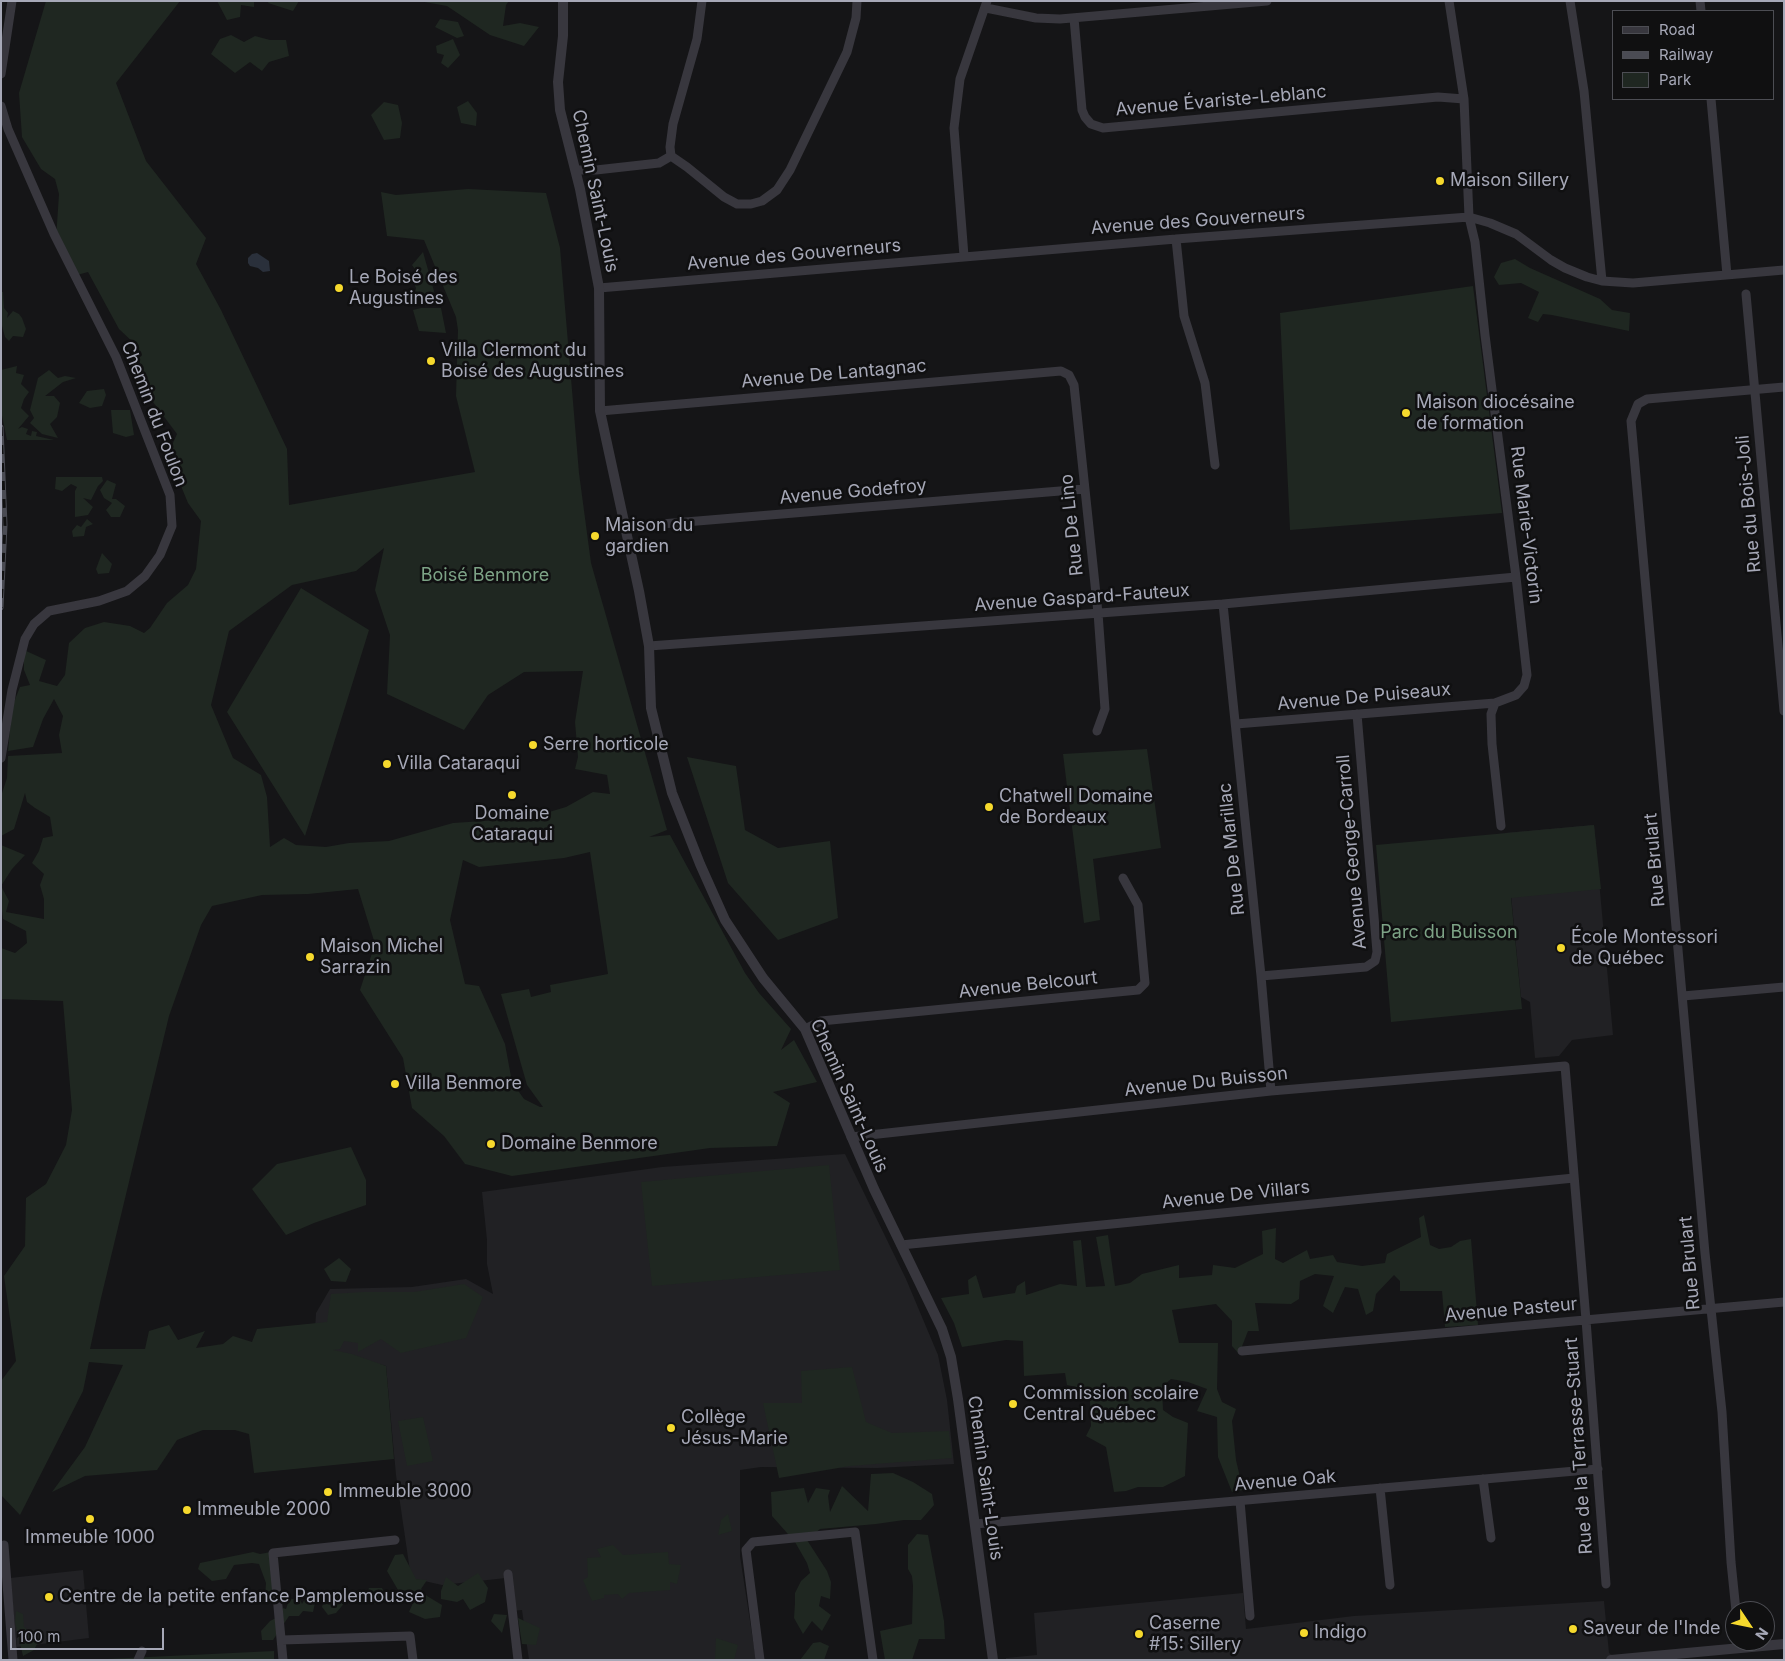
<!DOCTYPE html>
<html>
<head>
<meta charset="utf-8">
<style>
	body { margin:0 }
	#map { position:relative; width:1785px; height:1661px; overflow:hidden; background:#151517; font-family:Inter,sans-serif }
	canvas { display:block }
	.frame { position:absolute; inset:0; border:2px solid #a6a8b7; pointer-events:none }
	.legend { position:absolute; left:1612px; top:10px; width:162px; height:90px; box-sizing:border-box; background:#101011; border:1px solid #4c4d53; margin:0; padding:6px 9px; list-style:none; font-size:15px; color:#a6a8b7 }
	.legend li { display:flex; align-items:center; gap:10px; height:25px }
	.legend b { width:25px; border:1px solid #4c4d53 }
	.north { position:absolute; left:1725px; top:1601px; width:50px; height:50px; box-sizing:border-box; background:#101011; border:1px solid #4c4d53; border-radius:50%; rotate:124deg; font-size:14px; font-weight:700; line-height:20px; text-align:center; color:#a6a8b7 }
	.north::after { content:''; display:block; margin:auto; width:18px; height:22px; background:#f6d92d; clip-path:polygon(50% 0,100% 100%,50% 72%,0 100%) }
	.scale { position:absolute; left:10px; top:1628px; width:154px; height:22px; box-sizing:border-box; border:2px solid #a6a8b7; border-top:0; padding-left:6px; font-size:15px; line-height:18px; white-space:nowrap; color:#a6a8b7; -webkit-text-stroke:4px #101011; paint-order:stroke }
</style>
</head>
<body>
<div id="map">
<canvas width="1785" height="1661"></canvas>
<div class="frame"></div>
<ul class="legend">
<li><b style="height:6px;background:#38373e"></b>Road</li>
<li><b style="height:6px;background:#4a4b53"></b>Railway</li>
<li><b style="height:14px;background:#1f2721"></b>Park</li>
</ul>
<div class="north">N</div>
<div class="scale">100 m</div>
</div>
<script>
const ctx = document.querySelector('canvas').getContext('2d');
ctx.lineJoin = 'round';
function fillPath(path, color) {
  ctx.fillStyle = color;
  ctx.fill(path, 'evenodd');
}
function shape(rows) {
  const path = new Path2D();
  for (const r of rows) {
    path.moveTo(r[0], r[1]);
    for (let i = 2; i < r.length; i += 2) path.lineTo(r[i], r[i + 1]);
  }
  return path;
}
function trace(path, color, width, dash) {
  ctx.strokeStyle = color;
  ctx.lineWidth = width;
  ctx.lineCap = dash ? 'butt' : 'round';
  ctx.setLineDash(dash || []);
  ctx.stroke(path);
}
function label(font, color, halo, rows, align = 'center') {
  ctx.font = font + ' Inter,sans-serif';
  ctx.lineWidth = 5;
  ctx.setLineDash([]);
  ctx.textBaseline = 'middle';
  ctx.strokeStyle = halo;
  ctx.fillStyle = color;
  for (const [text, x, y, turn = 0] of rows) {
    ctx.save();
    ctx.translate(x, y);
    ctx.rotate((+turn || 0) * Math.PI / 180);
    ctx.textAlign = isNaN(turn) ? turn : align;
    if (halo) ctx.strokeText(text, 0, 0);
    ctx.fillText(text, 0, 0);
    ctx.restore();
  }
}
const built = shape([
	[1594,825,1613,1035,1572,1040,1559,1056,1535,1058,1530,1002,1521,997,1505,833],
	[845,1154,906,1279,938,1355,947,1400,954,1464,877,1468,761,1467,740,1470,740,1556,756,1660,529,1660,522,1610,511,1611,506,1578,442,1585,411,1578,396,1475,386,1366,314,1347,316,1313,330,1289,412,1287,466,1279,493,1294,487,1264,487,1240,482,1192,662,1167],
	[83,1570,89,1638,17,1647,10,1578],
	[1243,1593,1246,1629,1354,1616,1604,1601,1609,1653,1618,1659,1006,1660,1006,1658,1037,1655,1034,1613]
]);
const green = shape([
	[46,1,180,1,116,83,146,161,206,238,196,264,221,310,287,449,289,505,475,472,456,396,458,330,456,317,424,240,387,236,381,192,396,195,468,189,546,193,560,248,579,473,591,563,667,830,649,837,670,835,745,973,759,993,791,1029,781,1050,794,1040,817,1082,773,1092,790,1103,777,1146,710,1148,512,1176,465,1164,444,1136,412,1108,403,1058,360,990,375,944,358,889,308,894,262,895,212,906,201,925,169,1016,101,1298,90,1349,145,1349,149,1331,169,1325,178,1340,205,1331,196,1348,223,1344,233,1336,252,1342,257,1329,327,1322,331,1294,364,1292,414,1292,464,1284,483,1297,466,1338,401,1353,381,1339,358,1352,358,1343,344,1341,340,1349,333,1350,352,1354,386,1366,394,1459,254,1473,249,1434,235,1430,203,1430,177,1440,157,1470,85,1476,52,1492,85,1447,123,1365,89,1362,83,1391,20,1515,1,1495,1,1381,16,1361,4,1276,25,1246,26,1198,46,1184,66,1145,72,1110,63,1001,1,999,1,948,15,953,27,943,26,931,3,919,1,903,1,845,25,855,12,869,1,886,9,901,6,912,44,919,44,899,40,885,44,874,32,863,39,851,43,838,53,836,50,817,35,808,27,802,25,793,14,829,1,836,1,796,7,778,8,756,62,753,59,735,63,716,54,699,43,719,33,747,8,751,12,707,20,687,30,685,24,670,24,650,46,660,39,681,57,686,65,675,69,643,85,628,104,622,130,626,144,633,150,628,167,603,188,585,196,569,201,521,188,503,181,486,165,461,177,434,153,402,143,382,137,346,119,329,88,272,77,275,56,239,59,194,55,179,41,169,22,137,19,93],
	[384,548,375,590,390,635,387,694,464,730,488,695,524,672,583,671,575,722,578,757,575,769,607,775,610,794,593,792,566,807,529,818,453,823,389,841,349,843,326,847,296,845,284,838,270,847,267,797,261,775,233,758,211,705,229,631,292,585,356,571],
	[590,852,608,974,550,985,551,992,531,997,529,989,501,994,527,1085,543,1107,547,1107,540,1107,524,1099,512,1082,505,1044,479,986,465,984,450,920,463,860,479,867,564,858],
	[217,1,254,1,254,7,241,5,240,17,227,20],
	[269,1,299,1,293,11,268,3],
	[419,1,509,1,506,5,503,26,520,23,539,27,524,46,490,35,447,6],
	[440,19,458,22,464,36,457,38,435,27],
	[231,35,244,42,255,36,270,40,286,40,289,56,269,62,262,71,250,62,235,73,211,54,220,39],
	[453,39,460,55,448,68,441,63,444,55,437,53,436,46],
	[468,101,477,113,476,126,461,123,457,107],
	[384,102,398,105,402,123,400,138,384,140,371,115],
	[423,252,434,291,429,305,414,299,416,288,412,279,419,275,412,265],
	[1515,259,1530,268,1600,299,1612,310,1630,313,1629,331,1552,315,1543,314,1538,322,1528,318,1539,292,1521,283,1499,285,1494,277,1501,263],
	[1473,286,1502,513,1290,530,1280,313],
	[1,292,3,292,4,308,8,313,7,318,13,311,19,314,22,318,26,329,23,337,13,336,9,341,5,337,1,322],
	[421,308,441,308,446,333,419,331,413,310],
	[17,366,16,373,24,375,21,384,29,392,24,399,21,408,29,416,18,429,22,427,28,429,26,434,31,436,32,431,37,432,36,436,54,440,7,440,1,411,1,370],
	[49,370,58,378,65,376,76,378,63,382,45,396,54,396,60,403,57,417,50,424,58,438,42,434,30,423,34,418,30,410,38,378],
	[104,389,106,395,102,406,90,408,79,403,87,391],
	[111,410,130,410,134,435,126,437,113,433],
	[56,477,102,477,103,481,98,486,91,500,83,498,93,507,88,515,75,517,75,491,77,487,71,484,62,491,55,489],
	[107,480,116,484,112,499,116,499,125,506,120,517,111,517,106,510,112,503,104,498,100,490],
	[87,519,93,524,86,527,84,536,73,537,72,531,77,525,81,527],
	[102,553,112,564,109,573,98,574,96,569],
	[301,588,369,630,305,836,227,712],
	[1147,749,1161,848,1093,859,1100,920,1084,923,1063,754],
	[687,757,736,766,745,830,778,848,830,841,838,918,778,940,728,883],
	[1594,825,1601,889,1511,898,1522,1009,1391,1022,1376,845],
	[351,1147,366,1180,366,1205,314,1223,286,1235,252,1189,277,1164],
	[829,1165,840,1270,652,1286,641,1182],
	[1424,1215,1430,1245,1439,1249,1451,1247,1460,1241,1471,1239,1478,1325,1445,1327,1442,1291,1400,1291,1400,1281,1394,1275,1376,1294,1373,1311,1366,1315,1358,1289,1345,1287,1333,1313,1323,1306,1334,1276,1315,1274,1300,1281,1299,1299,1291,1304,1255,1303,1259,1331,1248,1331,1239,1354,1232,1346,1232,1321,1216,1304,1172,1310,1179,1343,1218,1343,1217,1389,1222,1402,1236,1409,1232,1421,1236,1460,1243,1490,1232,1492,1218,1457,1217,1417,1197,1411,1207,1389,1188,1382,1171,1379,1162,1387,1163,1410,1173,1417,1188,1423,1185,1476,1163,1487,1138,1487,1126,1491,1114,1492,1106,1447,1086,1436,1091,1426,1090,1401,1085,1389,1067,1385,1065,1373,1024,1376,1023,1341,1006,1340,962,1347,954,1323,941,1298,969,1294,968,1280,976,1275,983,1298,1015,1293,1017,1286,1025,1281,1026,1295,1060,1284,1077,1286,1073,1241,1081,1240,1086,1287,1105,1286,1096,1237,1108,1235,1115,1286,1130,1283,1142,1274,1179,1265,1179,1278,1212,1275,1213,1265,1235,1268,1263,1254,1262,1231,1276,1228,1275,1259,1283,1263,1307,1250,1310,1259,1333,1255,1337,1262,1362,1266,1385,1263,1387,1254,1421,1237,1419,1218],
	[339,1258,351,1269,346,1282,331,1281,324,1269],
	[852,1367,866,1422,892,1433,949,1431,952,1458,850,1466,779,1478,763,1403,802,1403,801,1371],
	[423,1417,433,1461,407,1466,398,1421],
	[893,1473,913,1482,932,1494,934,1505,921,1520,904,1520,876,1524,820,1529,807,1540,827,1571,831,1582,830,1599,821,1596,819,1606,831,1615,822,1631,812,1621,803,1634,794,1618,795,1603,795,1593,801,1581,810,1573,807,1563,795,1542,772,1516,771,1492,804,1488,808,1503,816,1488,830,1490,828,1496,830,1512,842,1486,868,1511,871,1474],
	[728,1514,732,1531,718,1535,721,1520],
	[917,1534,928,1535,944,1621,945,1639,919,1639,912,1660,885,1660,880,1631,912,1624,913,1586,912,1576,908,1569,908,1545],
	[613,1545,623,1555,668,1552,669,1564,681,1565,677,1584,670,1582,670,1590,629,1593,622,1599,618,1594,604,1595,604,1598,592,1601,583,1580,588,1577,587,1558,601,1557,597,1549],
	[253,1552,260,1554,271,1552,275,1596,265,1598,266,1583,259,1564,252,1563,234,1565,226,1579,212,1581,198,1569,200,1563],
	[403,1554,416,1579,427,1580,421,1589,427,1596,442,1605,440,1617,425,1619,409,1612,413,1603,410,1591,398,1590,387,1571,395,1555],
	[478,1573,488,1588,485,1602,470,1610,463,1599,457,1602,441,1599,441,1591,446,1577,458,1586],
	[369,1588,382,1588,385,1594,378,1604,363,1602],
	[337,1591,347,1600,336,1613,328,1615,322,1607,326,1593],
	[313,1596,315,1603,313,1612,303,1611,299,1616,289,1616,273,1640,262,1640,261,1631,270,1621,278,1617,283,1608,286,1609,289,1600,299,1597,302,1604,306,1597],
	[16,1611,23,1614,24,1627,39,1640,34,1650,23,1656,15,1622],
	[494,1614,507,1615,502,1633,491,1621],
	[518,1618,540,1628,536,1645,522,1644],
	[716,1638,738,1645,734,1660,715,1659],
	[820,1642,829,1646,824,1660,800,1660,813,1643],
	[274,1651,274,1660,86,1660]
]);
const water = shape([
	[257,253,269,261,270,271,263,272,258,268,250,266,248,263,248,258,252,254]
]);
const minor = shape([
	[1449,1,1464,99,1469,217,1475,242,1485,335,1516,577,1527,675,1524,686,1516,695,1495,703,1491,714,1492,744,1501,826],
	[1570,1,1584,91,1602,281],
	[1700,1,1701,11],
	[986,8,1036,18,1060,19,1267,1],
	[1074,18,1082,110,1085,117,1091,124,1103,128,1438,97,1464,99],
	[1,74,12,1],
	[1711,99,1727,275],
	[1,106,8,129,54,234,116,357,170,495,172,526,160,555,145,576,127,591,99,601,49,611,34,624,25,639,12,690,1,758],
	[671,156,687,167,724,197,737,204,751,204,762,201,777,190,790,170,847,52,856,18,857,1],
	[671,156,670,147,673,124,697,39,702,1],
	[576,170,596,170,659,163,671,156],
	[1176,239,1184,316,1205,383,1215,465],
	[964,256,954,128,960,79,987,1],
	[599,288,1176,239,1469,217,1490,223,1516,234,1551,260,1565,268,1587,277,1602,281,1633,283,1784,270],
	[1746,294,1784,711],
	[600,411,1061,371,1069,375,1074,385,1098,613,1105,709,1097,731],
	[625,527,1084,489],
	[1223,604,1261,976,1271,1091],
	[649,646,1223,604,1516,577],
	[1236,724,1495,703],
	[1261,976,1366,967,1375,961,1377,952,1357,714],
	[1683,996,1784,987],
	[805,1029,821,1021,1138,990,1145,983,1138,905,1123,878],
	[851,1137,1271,1091,1565,1066,1586,1320,1606,1584],
	[901,1245,1574,1178],
	[1242,1351,1784,1302],
	[1483,1479,1491,1538],
	[1380,1488,1390,1585],
	[1240,1501,1250,1616],
	[975,1524,1598,1469],
	[4,1545,13,1660],
	[508,1574,518,1660],
	[1736,1611,1731,1562,1722,1412,1705,1253,1631,421,1638,404,1647,399,1784,387],
	[282,1640,410,1636,413,1660],
	[138,1660,142,1651],
	[283,1660,273,1553,395,1540],
	[760,1660,746,1550,753,1542,855,1532,873,1660]
]);
const tertiary = shape([
	[563,1,563,36,558,82,560,110,580,189,599,288,600,411,639,591,649,646,651,708,672,793,700,864,725,920,763,978,805,1029,874,1189,942,1329,951,1357,958,1399,993,1660],
	[1611,1660,1784,1644]
]);
const rail = shape([
	[1,427,5,525,1,608]
]);
const markers = [
	[1440,181,5,"#f6d92d"],
	[339,288,5,"#f6d92d"],
	[431,361,5,"#f6d92d"],
	[1406,413,5,"#f6d92d"],
	[595,536,5,"#f6d92d"],
	[533,745,5,"#f6d92d"],
	[387,764,5,"#f6d92d"],
	[512,795,5,"#f6d92d"],
	[989,807,5,"#f6d92d"],
	[1561,948,5,"#f6d92d"],
	[310,957,5,"#f6d92d"],
	[395,1084,5,"#f6d92d"],
	[491,1144,5,"#f6d92d"],
	[1013,1404,5,"#f6d92d"],
	[671,1428,5,"#f6d92d"],
	[328,1492,5,"#f6d92d"],
	[187,1510,5,"#f6d92d"],
	[90,1519,5,"#f6d92d"],
	[49,1597,5,"#f6d92d"],
	[1573,1629,5,"#f6d92d"],
	[1304,1633,5,"#f6d92d"],
	[1139,1634,5,"#f6d92d"]
];
const streetNames = [
	["Avenue Évariste-Leblanc",1221,101,-5],
	["Chemin Saint-Louis",595,191,78],
	["Avenue des Gouverneurs",1198,221,-4],
	["Avenue des Gouverneurs",794,255,-5],
	["Avenue De Lantagnac",834,374,-5],
	["Chemin du Foulon",154,414,69],
	["Avenue Godefroy",853,492,-5],
	["Rue du Bois-Joli",1749,504,-95],
	["Rue De Lino",1072,525,-96],
	["Rue Marie-Victorin",1526,525,83],
	["Avenue Gaspard-Fauteux",1082,598,-4],
	["Avenue De Puiseaux",1364,697,-5],
	["Rue De Marillac",1232,849,-96],
	["Avenue George-Carroll",1352,852,-95],
	["Rue Brulart",1655,860,-95],
	["Avenue Belcourt",1028,985,-6],
	["Avenue Du Buisson",1206,1082,-6],
	["Chemin Saint-Louis",849,1096,66],
	["Avenue De Villars",1236,1195,-6],
	["Rue Brulart",1690,1263,-95],
	["Avenue Pasteur",1511,1310,-5],
	["Rue de la Terrasse-Stuart",1579,1446,-94],
	["Chemin Saint-Louis",985,1478,82],
	["Avenue Oak",1285,1481,-5]
];
const poiNames = [
	["Maison Sillery",1450,181],
	["Le Boisé des",349,278],
	["Augustines",349,299],
	["Villa Clermont du",441,351],
	["Boisé des Augustines",441,372],
	["Maison diocésaine",1416,403],
	["de formation",1416,424],
	["Maison du",605,526],
	["gardien",605,547],
	["Serre horticole",543,745],
	["Villa Cataraqui",397,764],
	["Chatwell Domaine",999,797],
	["de Bordeaux",999,818],
	["Domaine",512,814,"center"],
	["Cataraqui",512,835,"center"],
	["École Montessori",1571,938],
	["de Québec",1571,959],
	["Maison Michel",320,947],
	["Sarrazin",320,968],
	["Villa Benmore",405,1084],
	["Domaine Benmore",501,1144],
	["Commission scolaire",1023,1394],
	["Central Québec",1023,1415],
	["Collège",681,1418],
	["Jésus-Marie",681,1439],
	["Immeuble 3000",338,1492],
	["Immeuble 2000",197,1510],
	["Immeuble 1000",90,1538,"center"],
	["Centre de la petite enfance Pamplemousse",59,1597],
	["Caserne",1149,1624],
	["#15: Sillery",1149,1645],
	["Saveur de l'Inde",1583,1629],
	["Indigo",1314,1633]
];
const parkNames = [
	["Boisé Benmore",485,576],
	["Parc du Buisson",1449,933]
];
fillPath(built, '#212124');
fillPath(green, '#1f2721');
fillPath(water, '#2a303b');
trace(minor, '#38373e', 9);
trace(tertiary, '#38373e', 10);
trace(rail, '#4a4b53', 5);
trace(rail, '#101011', 3, [9]);
for (const [x, y, r, color] of markers) {
  const dot = new Path2D();
  dot.arc(x, y, r, 0, 2 * Math.PI);
  ctx.fillStyle = color;
  ctx.fill(dot);
  trace(dot, '#101011', 2);
}
label('18px', '#a6a8b7', '#101011', streetNames);
label('18px', '#a6a8b7', '#101011', poiNames, 'left');
label('18px', '#7da386', '#101011', parkNames);
</script>
</body>
</html>
